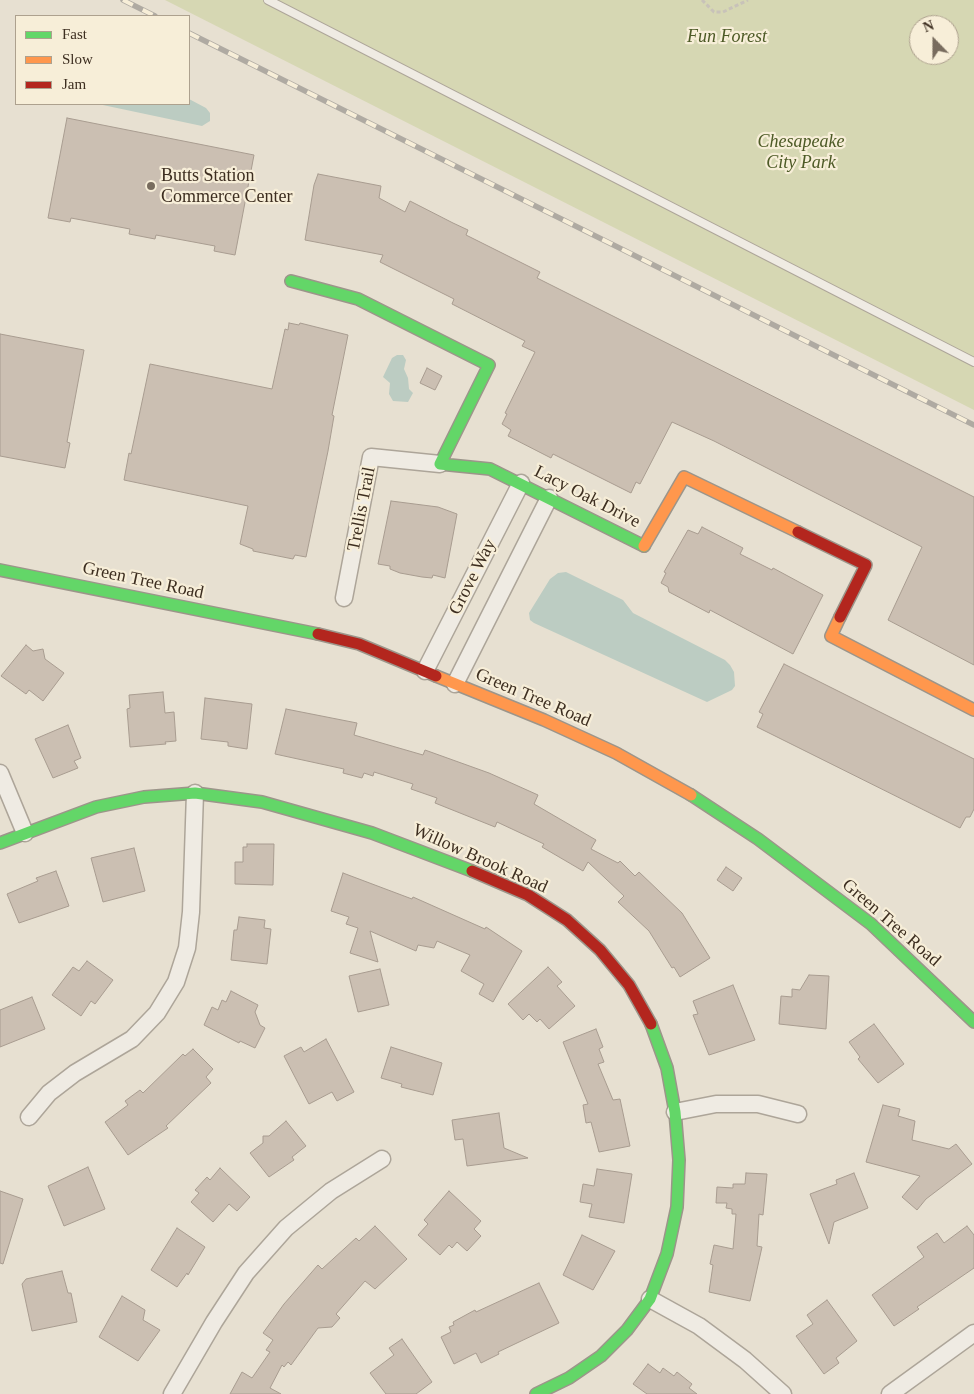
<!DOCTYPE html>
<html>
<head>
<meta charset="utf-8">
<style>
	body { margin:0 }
	#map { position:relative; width:974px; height:1394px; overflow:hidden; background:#e7e0d1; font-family:Georgia,serif }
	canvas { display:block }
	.legend { position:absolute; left:15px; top:15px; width:175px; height:90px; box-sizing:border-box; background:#f7eed8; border:1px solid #ada18e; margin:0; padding:6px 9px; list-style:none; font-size:15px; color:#3d2e20 }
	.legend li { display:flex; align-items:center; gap:10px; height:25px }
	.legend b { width:25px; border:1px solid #ada18e }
	.north { position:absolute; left:909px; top:15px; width:50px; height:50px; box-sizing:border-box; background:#f7eed8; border:1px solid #ada18e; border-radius:50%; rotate:338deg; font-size:14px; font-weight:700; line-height:20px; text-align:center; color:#3d2e20 }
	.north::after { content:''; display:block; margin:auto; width:18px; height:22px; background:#786c5e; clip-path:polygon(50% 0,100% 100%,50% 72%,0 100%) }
</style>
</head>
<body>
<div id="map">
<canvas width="974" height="1394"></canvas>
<ul class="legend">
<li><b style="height:6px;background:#63d668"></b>Fast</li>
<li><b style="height:6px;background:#ff974d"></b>Slow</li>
<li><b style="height:6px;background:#b3261e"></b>Jam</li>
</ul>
<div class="north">N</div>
</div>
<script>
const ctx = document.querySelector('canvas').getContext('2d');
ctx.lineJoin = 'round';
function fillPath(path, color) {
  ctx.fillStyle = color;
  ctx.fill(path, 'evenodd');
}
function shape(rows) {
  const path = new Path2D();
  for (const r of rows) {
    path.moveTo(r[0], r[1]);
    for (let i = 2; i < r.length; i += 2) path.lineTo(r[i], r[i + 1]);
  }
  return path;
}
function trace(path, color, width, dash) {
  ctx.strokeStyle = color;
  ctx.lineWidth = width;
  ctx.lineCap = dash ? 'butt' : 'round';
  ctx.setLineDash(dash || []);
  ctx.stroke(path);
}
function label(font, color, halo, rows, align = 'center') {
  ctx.font = font + ' Georgia,serif';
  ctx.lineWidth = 4.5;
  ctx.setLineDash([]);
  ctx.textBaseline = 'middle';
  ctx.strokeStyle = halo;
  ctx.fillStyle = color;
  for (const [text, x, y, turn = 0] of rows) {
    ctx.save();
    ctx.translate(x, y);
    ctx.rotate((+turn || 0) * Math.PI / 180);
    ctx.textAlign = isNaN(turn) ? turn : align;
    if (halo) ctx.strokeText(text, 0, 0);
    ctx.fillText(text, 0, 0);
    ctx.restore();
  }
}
const green = shape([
	[165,0,974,0,974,410],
	[919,25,949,25,949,55,919,55]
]);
const water = shape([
	[189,99,206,108,210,113,210,121,202,126,98,104,189,104],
	[397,355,403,355,406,360,404,369,408,378,409,389,413,393,408,402,393,401,389,394,390,383,383,377,392,358],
	[566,572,623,600,633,613,725,660,730,665,734,672,735,686,732,690,707,702,534,623,530,620,529,613,550,579,558,573]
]);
const building = shape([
	[67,118,254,155,235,255,214,251,215,246,156,235,155,239,129,234,130,229,71,218,70,222,48,218,67,118],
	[318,174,381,186,379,198,405,212,410,201,453,223,468,230,466,235,540,272,537,278,974,497,974,665,888,620,922,547,714,441,672,422,640,484,636,482,631,493,553,454,551,458,508,436,511,430,502,424,507,414,505,413,535,352,522,346,525,341,452,304,454,299,380,262,383,255,305,240,314,185,318,174],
	[289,323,299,325,300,323,348,335,332,415,334,416,328,451,306,557,295,555,293,559,253,551,253,549,240,544,248,506,124,480,129,453,131,454,150,364,272,389,285,329,288,330,289,323],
	[0,334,84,350,67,442,70,443,65,468,0,456,0,334],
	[427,368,442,376,435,390,420,383,427,368],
	[391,501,438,507,457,514,445,578,433,575,432,578,422,577,400,573,390,569,390,566,378,564,391,501],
	[702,527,743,548,740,554,772,570,773,568,823,595,793,654,710,610,709,613,669,592,668,587,661,583,666,573,664,572,688,530,698,534,702,527],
	[26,645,33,651,43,649,45,659,64,673,43,701,29,690,26,694,1,676,26,645],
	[784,664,974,759,974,809,970,817,966,817,960,828,757,727,763,714,759,712,784,664],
	[163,692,165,713,174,712,176,741,165,742,166,744,130,747,127,709,130,708,129,695,163,692],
	[205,698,252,704,247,749,228,746,228,742,201,739,205,698],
	[286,709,357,723,354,735,423,755,425,750,489,773,538,795,534,804,596,840,591,849,618,863,620,861,635,876,639,872,682,913,710,958,680,977,674,967,672,968,649,931,618,902,624,896,588,862,583,871,542,847,544,844,497,822,495,827,435,803,437,798,411,789,413,784,374,772,373,776,364,773,362,778,343,773,344,769,275,754,286,709],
	[68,725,81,758,74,761,78,768,53,778,35,739,68,725],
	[247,844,274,844,273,885,235,884,235,862,243,862,243,847,247,847,247,844],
	[134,848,145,891,103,902,91,858,134,848],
	[726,867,742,878,733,891,717,880,726,867],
	[56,871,69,906,19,923,7,894,38,881,36,878,56,871],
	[343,873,412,899,413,897,485,929,486,927,522,951,493,1002,479,994,484,984,461,971,470,955,437,941,434,948,418,945,416,951,370,931,378,962,350,953,358,928,346,924,349,917,331,911,343,873],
	[239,917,265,920,264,928,271,929,267,964,231,960,234,930,237,930,239,917],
	[87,961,113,980,95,1004,91,1001,81,1016,52,995,73,967,79,971,87,961],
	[548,967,562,982,557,986,575,1006,549,1029,540,1019,537,1022,529,1014,523,1020,508,1004,548,967],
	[380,969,389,1005,358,1012,349,976,380,969],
	[809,975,829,976,826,1029,779,1024,781,996,792,997,792,989,800,990,809,975],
	[733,985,755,1040,709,1055,693,1015,698,1014,693,1001,733,985],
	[231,991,258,1005,255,1012,260,1025,265,1028,255,1048,240,1041,239,1043,204,1025,212,1007,218,1010,222,1000,226,1002,231,991],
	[32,997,45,1029,0,1047,0,1010,32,997],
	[874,1024,904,1064,878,1083,858,1059,860,1057,849,1042,874,1024],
	[596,1029,603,1047,599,1049,604,1062,598,1064,613,1100,620,1099,630,1146,599,1152,591,1122,586,1123,583,1105,588,1104,563,1042,596,1029],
	[326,1039,354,1092,337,1101,332,1092,309,1104,284,1056,301,1047,304,1052,326,1039],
	[391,1047,442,1063,433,1095,401,1087,402,1084,381,1078,391,1047],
	[193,1049,213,1069,206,1077,211,1083,166,1126,168,1128,128,1155,105,1122,128,1105,125,1101,140,1090,143,1093,183,1054,185,1056,193,1049],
	[883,1105,900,1109,898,1116,915,1121,912,1140,949,1149,956,1144,972,1164,926,1199,917,1210,902,1197,920,1176,866,1162,883,1105],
	[499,1113,504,1148,528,1158,467,1166,463,1139,455,1140,452,1120,499,1113],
	[286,1121,306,1146,292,1157,294,1160,269,1177,250,1153,263,1143,263,1136,269,1136,286,1121],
	[88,1167,105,1209,64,1226,48,1186,88,1167],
	[220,1168,250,1197,237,1211,229,1204,213,1222,191,1202,199,1193,195,1190,207,1177,210,1180,220,1168],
	[597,1169,632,1174,624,1223,589,1217,592,1204,580,1202,583,1184,594,1186,597,1169],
	[746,1173,767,1174,763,1215,759,1214,757,1246,762,1247,750,1301,709,1292,713,1265,710,1264,714,1245,733,1249,736,1214,732,1214,732,1209,726,1208,727,1203,716,1203,717,1187,733,1188,733,1184,745,1184,746,1173],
	[854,1173,868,1208,834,1222,829,1244,810,1194,837,1184,836,1180,854,1173],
	[0,1191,23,1199,3,1264,0,1263,0,1191],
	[449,1191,481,1221,474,1229,481,1236,467,1251,457,1242,452,1248,449,1245,440,1255,418,1235,428,1224,424,1220,449,1191],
	[375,1226,407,1259,375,1289,365,1281,336,1314,340,1318,332,1327,318,1328,291,1365,288,1362,284,1367,282,1365,270,1388,281,1394,230,1394,242,1372,252,1378,270,1352,266,1350,273,1340,263,1333,284,1304,318,1265,322,1269,356,1238,359,1241,375,1226],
	[967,1226,974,1235,974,1268,917,1307,919,1309,894,1326,872,1295,924,1257,917,1247,937,1233,944,1243,967,1226],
	[177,1228,205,1247,188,1275,187,1273,177,1287,151,1270,177,1228],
	[582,1235,615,1251,593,1290,563,1275,582,1235],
	[62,1271,68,1293,71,1293,77,1322,32,1331,22,1284,26,1279,62,1271],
	[539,1283,559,1323,498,1352,499,1354,481,1363,476,1353,454,1364,441,1337,451,1332,449,1327,454,1325,453,1322,475,1310,476,1312,539,1283],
	[122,1296,145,1310,143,1320,160,1330,138,1361,99,1337,122,1296],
	[827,1300,857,1341,836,1358,839,1363,824,1374,796,1336,813,1324,807,1315,827,1300],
	[402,1339,432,1382,416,1394,386,1394,370,1373,394,1355,389,1348,402,1339],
	[648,1364,660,1373,663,1368,674,1376,677,1372,692,1384,689,1388,697,1394,647,1394,633,1384,648,1364]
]);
const path = shape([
	[702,0,714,12,723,12,748,0]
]);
const lane = shape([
	[268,0,974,362]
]);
const street = shape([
	[344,598,371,457,440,464],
	[425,671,521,483],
	[455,684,549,498],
	[0,773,25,833],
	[675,1112,716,1104,758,1104,798,1114],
	[29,1117,49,1093,75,1073,132,1039,157,1013,176,982,187,948,191,912,195,793],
	[650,1299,699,1326,745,1360,783,1394],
	[172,1394,214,1322,246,1273,286,1228,331,1191,382,1159],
	[890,1394,974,1333]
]);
const fast = shape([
	[291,281,358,299,489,365,440,464,490,469,644,546],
	[0,570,318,634],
	[691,795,758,839,871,924,974,1022],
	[0,843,96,807,144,797,195,793,262,802,372,833,472,871],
	[536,1394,569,1378,601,1356,627,1330,650,1299,667,1254,677,1207,679,1160,675,1112,667,1068,651,1024]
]);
const slow = shape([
	[644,546,684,477,798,532],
	[840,617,831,636,974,710],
	[436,676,544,720,616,753,691,795]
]);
const jam = shape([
	[798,532,866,565,840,617],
	[318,634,359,644,436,676],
	[472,871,528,895,567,920,600,950,629,985,651,1024]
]);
const rail = shape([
	[123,0,155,16],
	[189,33,974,425]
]);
const markers = [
	[151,186,5,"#786c5e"]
];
const parkNames = [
	["Fun Forest",727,37],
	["Chesapeake",801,142],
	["City Park",801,163]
];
const poiNames = [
	["Butts Station",161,176],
	["Commerce Center",161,197]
];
const streetNames = [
	["Lacy Oak Drive",587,497,27],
	["Trellis Trail",362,509,-79],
	["Grove Way",473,577,-63],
	["Green Tree Road",143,581,12],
	["Green Tree Road",533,698,23],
	["Willow Brook Road",480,859,24],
	["Green Tree Road",891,923,41]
];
fillPath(green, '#d6d7b3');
fillPath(water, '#bcccc2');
fillPath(building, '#cbbfb2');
trace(building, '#a89c90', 1);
trace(lane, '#ada599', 10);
trace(street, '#ada599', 19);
trace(fast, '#9c958a', 14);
trace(slow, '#9c958a', 14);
trace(jam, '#9c958a', 14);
trace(path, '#c8c2b9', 3, [4, 2.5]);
trace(lane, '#efebe3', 8);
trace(street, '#efebe3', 16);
trace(fast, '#63d668', 11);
trace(slow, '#ff974d', 11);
trace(jam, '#b3261e', 11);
trace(rail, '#afaaa2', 5.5);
trace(rail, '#f7eed8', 4, [11]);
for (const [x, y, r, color] of markers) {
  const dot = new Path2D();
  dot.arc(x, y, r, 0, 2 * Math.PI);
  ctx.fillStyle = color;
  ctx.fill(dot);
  trace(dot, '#f7eed8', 2);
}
label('italic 18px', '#4d5a26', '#f7eed8', parkNames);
label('18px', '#3d2e20', '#f7eed8', poiNames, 'left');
label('18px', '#3d2e20', '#f7eed8', streetNames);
</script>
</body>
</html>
